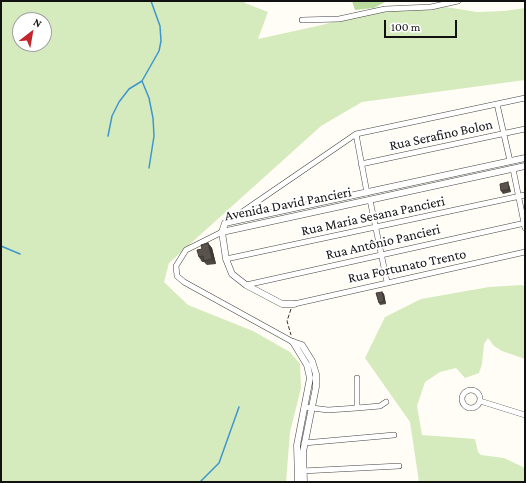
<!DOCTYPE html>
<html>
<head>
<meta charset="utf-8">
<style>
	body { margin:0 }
	#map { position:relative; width:526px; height:483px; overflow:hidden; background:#fffdf5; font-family:"Crimson Pro",serif }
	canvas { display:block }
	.frame { position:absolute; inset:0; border:2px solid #111; pointer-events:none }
	.north { position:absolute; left:12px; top:12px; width:40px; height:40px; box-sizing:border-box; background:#fff; border:1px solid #a0a0a0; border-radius:50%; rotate:31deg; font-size:11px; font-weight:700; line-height:16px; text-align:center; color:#111 }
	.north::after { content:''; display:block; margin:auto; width:14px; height:18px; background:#c4262e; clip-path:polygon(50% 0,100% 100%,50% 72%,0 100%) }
	.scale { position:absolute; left:384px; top:20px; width:73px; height:18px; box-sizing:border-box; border:2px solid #111; border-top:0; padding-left:5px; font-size:12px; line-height:14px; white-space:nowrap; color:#111; -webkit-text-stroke:3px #fff; paint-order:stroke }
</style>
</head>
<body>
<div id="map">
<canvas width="526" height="483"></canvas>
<div class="frame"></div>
<div class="north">N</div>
<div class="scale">100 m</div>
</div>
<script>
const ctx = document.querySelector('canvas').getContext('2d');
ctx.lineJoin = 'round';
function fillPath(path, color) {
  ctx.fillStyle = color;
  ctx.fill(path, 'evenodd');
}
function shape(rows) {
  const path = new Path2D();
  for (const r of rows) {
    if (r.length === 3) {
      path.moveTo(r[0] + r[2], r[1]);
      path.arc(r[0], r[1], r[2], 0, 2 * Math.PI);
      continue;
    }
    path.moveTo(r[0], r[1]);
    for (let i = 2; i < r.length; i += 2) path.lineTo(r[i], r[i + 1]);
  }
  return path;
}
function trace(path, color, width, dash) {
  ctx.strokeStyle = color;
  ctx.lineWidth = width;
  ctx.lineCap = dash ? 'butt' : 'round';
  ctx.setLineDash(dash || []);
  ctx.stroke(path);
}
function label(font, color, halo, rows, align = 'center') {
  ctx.font = font + ' "Crimson Pro",serif';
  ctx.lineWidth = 4;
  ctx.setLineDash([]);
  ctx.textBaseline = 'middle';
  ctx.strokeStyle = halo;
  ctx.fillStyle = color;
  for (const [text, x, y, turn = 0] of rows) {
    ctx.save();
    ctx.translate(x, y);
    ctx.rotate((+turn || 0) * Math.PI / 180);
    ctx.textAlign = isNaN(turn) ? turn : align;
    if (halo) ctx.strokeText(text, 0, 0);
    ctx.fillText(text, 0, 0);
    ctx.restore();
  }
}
const green = shape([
	[1,1,245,1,245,3,268,12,258,39,322,25,372,11,446,7,477,12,504,11,525,8,525,80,362,102,321,126,169,263,164,282,188,305,253,331,290,352,300,364,301,388,290,432,286,482,1,482],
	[20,20,44,20,44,44,20,44],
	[521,285,525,286,525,359,502,351,494,346,488,338,484,344,482,364,479,373,465,378,456,368,440,372,425,382,417,406,422,435,475,439,478,452,481,455,504,458,525,468,525,482,419,482,410,422,365,358,385,317,421,299,489,287]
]);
const forest = shape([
	[352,1,387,1,374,8,355,10]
]);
const stream = shape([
	[258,1,265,1],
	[142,81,149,98,153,118,154,136,149,168],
	[108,136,112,116,119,102,129,89,142,81,159,51,161,41,160,26,151,1],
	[1,246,20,254],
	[200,482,219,463,239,407]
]);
const path = shape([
	[291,309,287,321,291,335]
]);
const minor = shape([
	[302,20,339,19,385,9,431,7,458,1],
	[497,104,510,161],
	[356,134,367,193],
	[361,164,525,129],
	[513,169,525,228],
	[370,200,387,282],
	[229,221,356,134,525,98],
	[222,232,186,250,176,266,177,276,184,282,293,342],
	[226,259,525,195],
	[246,285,525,223],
	[294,304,525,252],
	[357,378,357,408],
	[471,399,9],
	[480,401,525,415],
	[304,407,328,410,357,408,380,406,386,402],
	[304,443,394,435],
	[302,471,399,466]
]);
const tertiary = shape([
	[525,158,225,223,222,232,525,166],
	[222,232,226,259,232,274,246,285,282,304,294,304],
	[293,342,302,345,312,361,316,374,316,387,303,452,304,482],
	[293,342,307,365,310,378,297,445,298,482]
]);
const wall = shape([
	[509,185,511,192,503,194,501,191],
	[208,243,212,248,216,264,207,265,204,262,202,262,199,257,202,249],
	[382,292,384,294,386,304,380,305,379,303]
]);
const shadedWall = shape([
	[508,182,509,185,511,192,509,189],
	[208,243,212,248,216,264,212,259],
	[382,292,384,294,386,304,384,301]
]);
const building = shape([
	[508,182,509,189,501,191,500,184,508,182],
	[208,243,212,259,204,261,203,256,199,257,197,250,202,249,201,245,208,243],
	[382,292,384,301,379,303,376,293,382,292]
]);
const streetNames = [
	["Rua Serafino Bolon",441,135,-12],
	["Avenida David Pancieri",288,204,-11],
	["Rua Maria Sesana Pancieri",373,216,-12],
	["Rua Antônio Pancieri",383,242,-13],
	["Rua Fortunato Trento",407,266,-12]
];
fillPath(green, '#d5ebbd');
fillPath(forest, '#b9dc9c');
trace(stream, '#3f96cf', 1.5);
trace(minor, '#444', 6);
trace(tertiary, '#444', 7);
trace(path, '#333', 1, [4, 2]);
trace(minor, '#fff', 5);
trace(tertiary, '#fff', 6);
fillPath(wall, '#4d4742');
fillPath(shadedWall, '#3f3936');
fillPath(building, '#5a524d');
trace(building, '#3f3936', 1);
label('14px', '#111', '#fff', streetNames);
</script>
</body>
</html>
